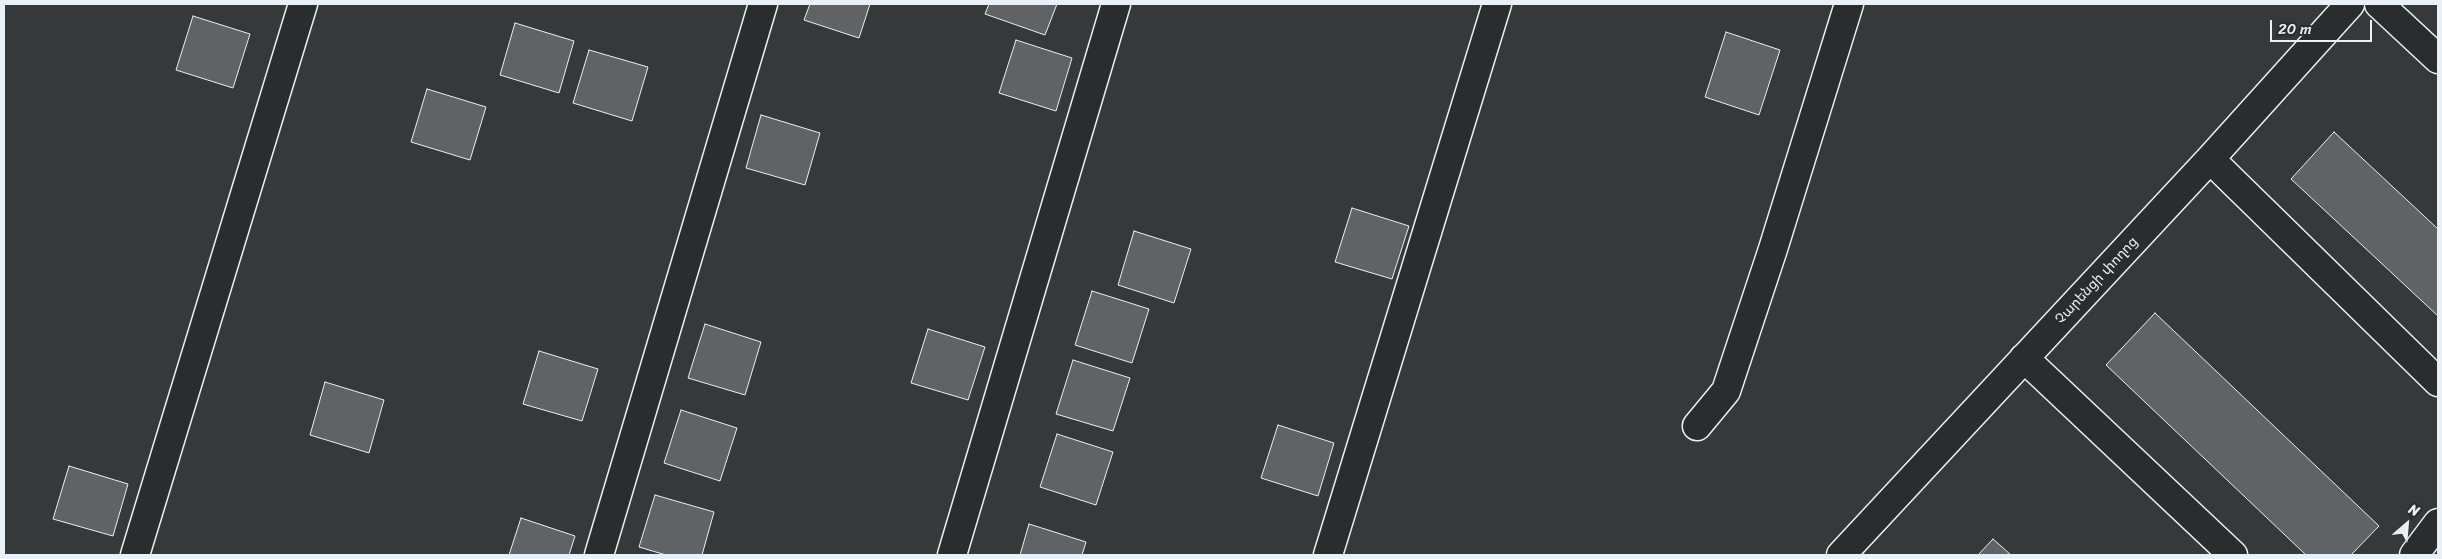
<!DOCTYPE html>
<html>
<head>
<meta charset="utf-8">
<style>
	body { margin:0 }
	#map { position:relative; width:2442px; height:559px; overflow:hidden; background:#35393a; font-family:Sriracha,sans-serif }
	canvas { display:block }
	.frame { position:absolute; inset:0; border:5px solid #e8f1f8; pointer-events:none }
	.north { position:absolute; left:2382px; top:499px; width:50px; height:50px; -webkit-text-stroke:4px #2a2d2e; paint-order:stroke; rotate:27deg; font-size:14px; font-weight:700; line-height:20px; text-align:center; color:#e8f1f8 }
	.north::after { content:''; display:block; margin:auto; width:18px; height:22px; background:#e8f1f8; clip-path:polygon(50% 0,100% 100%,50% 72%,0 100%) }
	.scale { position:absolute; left:2270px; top:20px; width:102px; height:22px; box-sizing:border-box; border:2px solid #e8f1f8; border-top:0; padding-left:6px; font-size:15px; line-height:18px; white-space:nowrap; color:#e8f1f8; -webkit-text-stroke:4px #2a2d2e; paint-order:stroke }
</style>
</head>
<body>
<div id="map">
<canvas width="2442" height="559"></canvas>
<div class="frame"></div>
<div class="north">N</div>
<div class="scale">20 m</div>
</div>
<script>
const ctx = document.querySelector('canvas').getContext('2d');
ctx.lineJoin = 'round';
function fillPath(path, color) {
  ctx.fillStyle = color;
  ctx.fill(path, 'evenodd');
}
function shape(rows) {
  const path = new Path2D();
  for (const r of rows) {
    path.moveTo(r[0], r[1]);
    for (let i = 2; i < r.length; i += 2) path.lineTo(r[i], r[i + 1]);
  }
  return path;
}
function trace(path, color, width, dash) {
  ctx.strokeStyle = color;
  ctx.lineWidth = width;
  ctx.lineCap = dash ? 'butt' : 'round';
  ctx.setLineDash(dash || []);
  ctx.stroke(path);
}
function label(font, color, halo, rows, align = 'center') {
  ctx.font = font + ' Sriracha,"Noto Sans Armenian",sans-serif';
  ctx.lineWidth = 5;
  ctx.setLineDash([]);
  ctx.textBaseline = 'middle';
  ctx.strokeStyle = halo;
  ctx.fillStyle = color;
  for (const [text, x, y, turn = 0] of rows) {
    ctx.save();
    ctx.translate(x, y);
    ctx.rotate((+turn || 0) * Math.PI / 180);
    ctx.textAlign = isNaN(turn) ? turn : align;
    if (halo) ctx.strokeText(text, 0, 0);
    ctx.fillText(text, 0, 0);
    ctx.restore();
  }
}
const building = shape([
	[810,4,870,4,859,38,804,20,810,4],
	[989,4,1057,4,1045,35,985,14,989,4],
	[193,16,250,34,233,88,176,70,193,16],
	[515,23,574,41,559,93,500,75,515,23],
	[1726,32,1780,50,1759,115,1705,97,1726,32],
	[1016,40,1072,58,1056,111,999,93,1016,40],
	[589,50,648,67,632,121,573,103,589,50],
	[427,89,486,107,470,160,411,142,427,89],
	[761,115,820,133,805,185,746,168,761,115],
	[2334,132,2438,229,2438,316,2291,179,2334,132],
	[1352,208,1409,226,1392,279,1335,262,1352,208],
	[1134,231,1191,249,1174,303,1118,285,1134,231],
	[1092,291,1149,309,1132,363,1075,345,1092,291],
	[2155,313,2379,526,2351,555,2306,555,2106,365,2155,313],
	[705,324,761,342,745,395,688,378,705,324],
	[928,329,985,347,968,400,911,383,928,329],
	[539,351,598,369,582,421,523,404,539,351],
	[1073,360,1130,378,1113,431,1056,414,1073,360],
	[325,382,384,400,369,453,310,435,325,382],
	[681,410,737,428,720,481,664,463,681,410],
	[1278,425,1334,443,1318,496,1261,478,1278,425],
	[1057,434,1113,452,1096,505,1040,487,1057,434],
	[69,466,128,484,113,536,53,519,69,466],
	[655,495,714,512,702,555,666,555,639,547,655,495],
	[521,518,575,536,569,555,509,555,521,518],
	[1029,524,1086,542,1082,555,1020,555,1029,524],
	[1993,539,2011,555,1978,555,1993,539]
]);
const minor = shape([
	[2379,4,2438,59],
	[2210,159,2438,382],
	[2024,358,2233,555],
	[1697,426,1726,391,1773,249,1849,4],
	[135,555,303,4],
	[599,555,763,4],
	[952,555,1116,4],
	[1328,555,1497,4],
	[1841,555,2210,159,2350,4],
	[2414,555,2438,523]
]);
const streetNames = [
	["Չարենցի փողոց",2097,281,-47]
];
fillPath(building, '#5f6365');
trace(building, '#e8f1f8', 1);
trace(minor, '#e8f1f8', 31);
trace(minor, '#2a2d2e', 28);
label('14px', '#e8f1f8', '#2a2d2e', streetNames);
</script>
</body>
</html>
